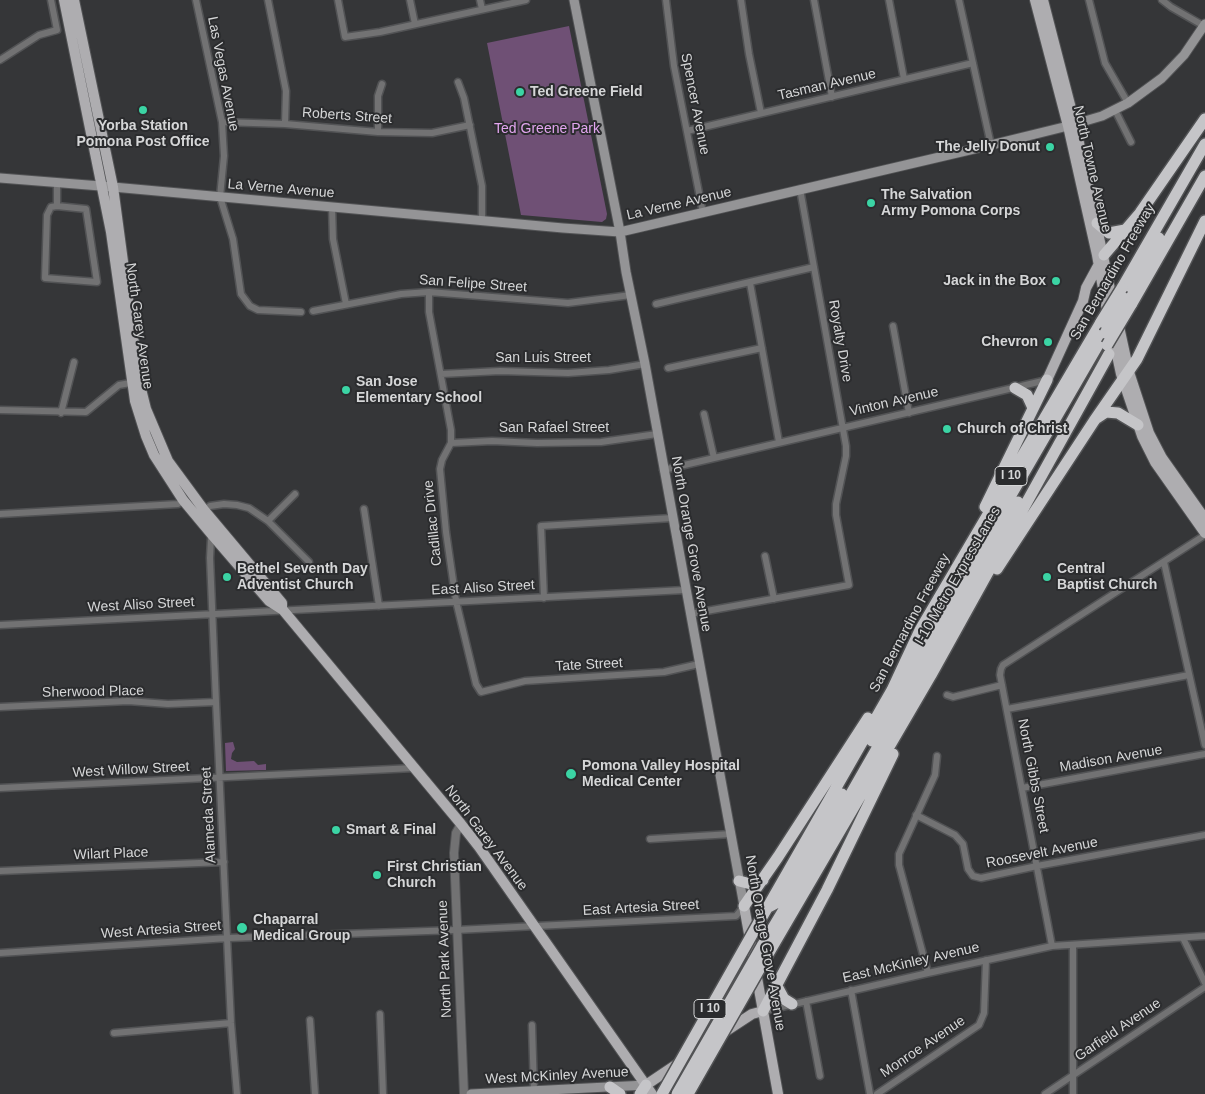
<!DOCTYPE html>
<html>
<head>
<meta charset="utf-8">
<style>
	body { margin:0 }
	canvas { display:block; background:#353638 }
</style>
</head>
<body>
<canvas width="1205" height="1094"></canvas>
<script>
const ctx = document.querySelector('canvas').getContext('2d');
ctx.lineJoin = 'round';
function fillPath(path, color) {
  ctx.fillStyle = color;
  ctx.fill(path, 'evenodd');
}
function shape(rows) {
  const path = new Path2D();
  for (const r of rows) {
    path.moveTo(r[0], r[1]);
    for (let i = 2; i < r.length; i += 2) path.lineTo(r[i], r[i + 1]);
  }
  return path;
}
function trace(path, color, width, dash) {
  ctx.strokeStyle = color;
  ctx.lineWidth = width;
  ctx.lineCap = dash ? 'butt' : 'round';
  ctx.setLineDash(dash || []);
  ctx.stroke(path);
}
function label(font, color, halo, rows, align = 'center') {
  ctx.font = font + ' Arial,sans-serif';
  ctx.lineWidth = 4;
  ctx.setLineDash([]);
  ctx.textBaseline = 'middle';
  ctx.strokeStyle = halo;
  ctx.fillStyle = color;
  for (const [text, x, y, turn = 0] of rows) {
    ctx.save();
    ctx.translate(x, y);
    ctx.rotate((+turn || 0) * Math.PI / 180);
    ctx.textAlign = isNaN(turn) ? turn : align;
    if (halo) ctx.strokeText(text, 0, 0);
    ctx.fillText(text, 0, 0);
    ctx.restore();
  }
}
const green = shape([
	[569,26,607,214,606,219,602,222,521,215,487,43],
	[233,742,235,749,232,753,231,759,237,762,254,761,258,765,266,764,266,770,226,771,225,743]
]);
const minor = shape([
	[196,0,222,122,224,156,220,197,233,239,241,294,250,306,258,310,301,312],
	[268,0,286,91,285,124],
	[338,0,345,37,380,32,526,0],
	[410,0,415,24],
	[480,0,482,9],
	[666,0,674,66,703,213],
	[741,0,749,54,761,113],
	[814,0,832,97],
	[889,0,904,79],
	[959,0,991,145],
	[1089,0,1105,63,1128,103],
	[1162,0,1171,7,1204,26],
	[0,60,39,35,57,30,51,0],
	[458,82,464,98,482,186,482,220],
	[1115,110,1131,142],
	[222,122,285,124,378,132,432,133,470,125],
	[687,131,973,63],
	[378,132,378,96,382,84],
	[57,183,57,206,51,207,47,215,45,278,97,282,86,209,57,206],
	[332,207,333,239,346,304],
	[750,283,779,442],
	[429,292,429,312,451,430,451,443,442,460,440,469,446,532,456,601,476,684,481,692,525,681,664,672,699,664],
	[656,304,814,267],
	[313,311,401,294,429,292,568,303,631,295],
	[893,326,909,413],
	[668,368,762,348],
	[441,374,500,371,568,373,609,370,645,364],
	[0,410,86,412,119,385,136,382],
	[61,413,74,362],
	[704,414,714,458],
	[451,443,492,441,537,443,601,442,657,434],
	[663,470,1047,380],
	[364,509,379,606],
	[204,510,210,506,224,504,237,505,249,508,268,521,309,562],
	[0,514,178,504,183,500],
	[268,521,295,494],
	[213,536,211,539,210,558,216,702,231,1023,237,1094],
	[765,556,774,599],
	[1164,562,1205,745],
	[544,598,541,526,672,518],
	[690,614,849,585,836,515,836,504,846,456,846,446,800,189],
	[0,625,685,590],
	[947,695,953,697,1002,685],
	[0,707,128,701,168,704,216,702],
	[1007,709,1189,675],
	[0,788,414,768],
	[1022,788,1205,754],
	[916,815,955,835,963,844,968,869,973,876,981,878,1037,866,1205,835],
	[650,839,731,834],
	[0,871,224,862],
	[1183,938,1205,983],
	[1073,945,1073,1094],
	[1052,946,1000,675,1001,669,1003,665,1205,535],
	[0,953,228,938,456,930,736,916,744,906],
	[928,973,899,865,899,854,935,775,937,756],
	[851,990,870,1094],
	[806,1001,820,1076],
	[764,1011,928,973,1052,946,1205,936],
	[380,1014,383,1094],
	[310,1020,315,1094],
	[532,1025,534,1091],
	[114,1033,231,1023],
	[877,1094,979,1025,984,1013,986,960],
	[1045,1094,1205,987]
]);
const tertiary = shape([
	[461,824,456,833,454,853,464,1094]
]);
const secondary = shape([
	[574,0,620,232,626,272,645,364,744,906],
	[0,178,113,187,563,228,620,232,991,145,1068,126,1102,116,1128,103,1162,78,1184,55,1205,24],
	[471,1094,646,1085]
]);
const primary = shape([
	[64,0,111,232,135,401,146,436,154,455,183,500,213,536,269,601,283,610,461,824,479,847,652,1094],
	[74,0,113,187,139,381,146,409,168,461,204,510,282,603,282,609],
	[1035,0,1068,126,1097,255,1108,316],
	[1043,0,1075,124,1114,308],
	[1118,322,1129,372,1149,433,1162,458,1205,519],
	[1112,332,1121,374,1142,436,1155,462,1205,533],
	[1047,380,1083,301,1086,288,1099,264],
	[744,906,778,1094],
	[723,1033,752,1014,763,1011],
	[646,1085,704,1046]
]);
const motorway = shape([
	[1097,223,1109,233,1125,230],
	[1104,255,1140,213,1205,119],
	[1122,288,1205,144],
	[1124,298,1159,238],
	[1131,305,1205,176],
	[1015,388,1027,395,1033,408],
	[1097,418,1106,412,1118,413,1138,425],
	[985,507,1047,380],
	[997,569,1094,421,1137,359,1205,221],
	[872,741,960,583,1105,333],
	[739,881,751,884,763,880],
	[744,906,778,857,868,718],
	[767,908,780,901,842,794],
	[758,924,892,690,920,630,1101,322],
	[762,946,801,881,1018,502],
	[764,961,931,675,1109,354],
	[777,986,784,999,792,1004],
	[763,1011,827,890,893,754],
	[610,1087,620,1094],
	[640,1094,646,1085]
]);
const motorwayBridge = shape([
	[1101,322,1122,288],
	[1105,333,1124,298],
	[1107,345,1131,305],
	[662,1094,758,924],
	[677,1094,762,946],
	[688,1094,764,961]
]);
const markers = [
	[520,92,5,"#3bd4a4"],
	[143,110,5,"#3bd4a4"],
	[1050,147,5,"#3bd4a4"],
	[871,203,5,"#3bd4a4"],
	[1056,281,5,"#3bd4a4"],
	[1048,342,5,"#3bd4a4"],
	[346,390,5,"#3bd4a4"],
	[947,429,5,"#3bd4a4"],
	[227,577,5,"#3bd4a4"],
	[1047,577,5,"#3bd4a4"],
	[571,774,6,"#3bd4a4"],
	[336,830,5,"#3bd4a4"],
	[377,875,5,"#3bd4a4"],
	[242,928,6,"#3bd4a4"]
];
const shields = [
	[1011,476,32],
	[710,1009,32]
];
const shieldNames = [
	["I 10",1011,476],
	["I 10",710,1009]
];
const streetNames = [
	["Las Vegas Avenue",223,74,79],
	["Tasman Avenue",827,85,-13],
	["Spencer Avenue",695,104,79],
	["Roberts Street",347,116,4],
	["North Towne Avenue",1092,169,77],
	["La Verne Avenue",281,189,5],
	["La Verne Avenue",679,204,-13],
	["San Bernardino Freeway",1113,272,-60],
	["San Felipe Street",473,284,4],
	["North Garey Avenue",139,326,82],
	["Royalty Drive",840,341,80],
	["San Luis Street",543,358],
	["Vinton Avenue",894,402,-13],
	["San Rafael Street",554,428],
	["Cadillac Drive",433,523,-96],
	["North Orange Grove Avenue",691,544,80],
	["I-10 Metro ExpressLanes",958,576,-60],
	["East Aliso Street",483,588,-3],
	["West Aliso Street",141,605,-3],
	["San Bernardino Freeway",910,623,-62],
	["Tate Street",589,665,-3],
	["Sherwood Place",93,692,-1],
	["Madison Avenue",1111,759,-10],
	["West Willow Street",131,770,-3],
	["North Gibbs Street",1033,776,79],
	["Alameda Street",209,815,-93],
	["North Garey Avenue",486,838,53],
	["Roosevelt Avenue",1042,853,-11],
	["Wilart Place",111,854,-2],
	["East Artesia Street",641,908,-3],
	["West Artesia Street",161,930,-4],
	["North Orange Grove Avenue",765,943,80],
	["North Park Avenue",445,959,-92],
	["East McKinley Avenue",911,963,-13],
	["Garfield Avenue",1118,1030,-34],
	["Monroe Avenue",923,1047,-34],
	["West McKinley Avenue",557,1076,-3]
];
const poiNames = [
	["Ted Greene Field",530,92],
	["Yorba Station",143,126,"center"],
	["Pomona Post Office",143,142,"center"],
	["The Jelly Donut",1040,147,"right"],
	["The Salvation",881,195],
	["Army Pomona Corps",881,211],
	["Jack in the Box",1046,281,"right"],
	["Chevron",1038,342,"right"],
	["San Jose",356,382],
	["Elementary School",356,398],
	["Church of Christ",957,429],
	["Bethel Seventh Day",237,569],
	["Adventist Church",237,585],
	["Central",1057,569],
	["Baptist Church",1057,585],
	["Pomona Valley Hospital",582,766],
	["Medical Center",582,782],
	["Smart & Final",346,830],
	["First Christian",387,867],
	["Church",387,883],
	["Chaparral",253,920],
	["Medical Group",253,936]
];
const parkNames = [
	["Ted Greene Park",547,129]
];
fillPath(green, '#6f5075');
trace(minor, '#525355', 9);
trace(tertiary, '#525355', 10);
trace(secondary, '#525355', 11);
trace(primary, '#525355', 12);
trace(motorway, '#525355', 14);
trace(minor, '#727273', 6);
trace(tertiary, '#727273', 8);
trace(secondary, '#949496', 9);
trace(primary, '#aeadb0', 10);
trace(motorway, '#c5c5c8', 11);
trace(motorwayBridge, '#525355', 14, []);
trace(motorwayBridge, '#c5c5c8', 11);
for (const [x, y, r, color] of markers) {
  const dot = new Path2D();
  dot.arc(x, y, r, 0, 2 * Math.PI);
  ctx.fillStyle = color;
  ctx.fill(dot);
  trace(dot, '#2b2c2e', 2);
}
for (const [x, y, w] of shields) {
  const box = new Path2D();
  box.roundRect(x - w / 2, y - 9.5, w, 19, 4);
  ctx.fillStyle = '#2b2c2e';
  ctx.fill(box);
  trace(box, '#d5d6d7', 1);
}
label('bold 12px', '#d5d6d7', null, shieldNames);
label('14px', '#d5d6d7', '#2b2c2e', streetNames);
label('bold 14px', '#d5d6d7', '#2b2c2e', poiNames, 'left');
label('14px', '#e2a5ef', '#2b2c2e', parkNames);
</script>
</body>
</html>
